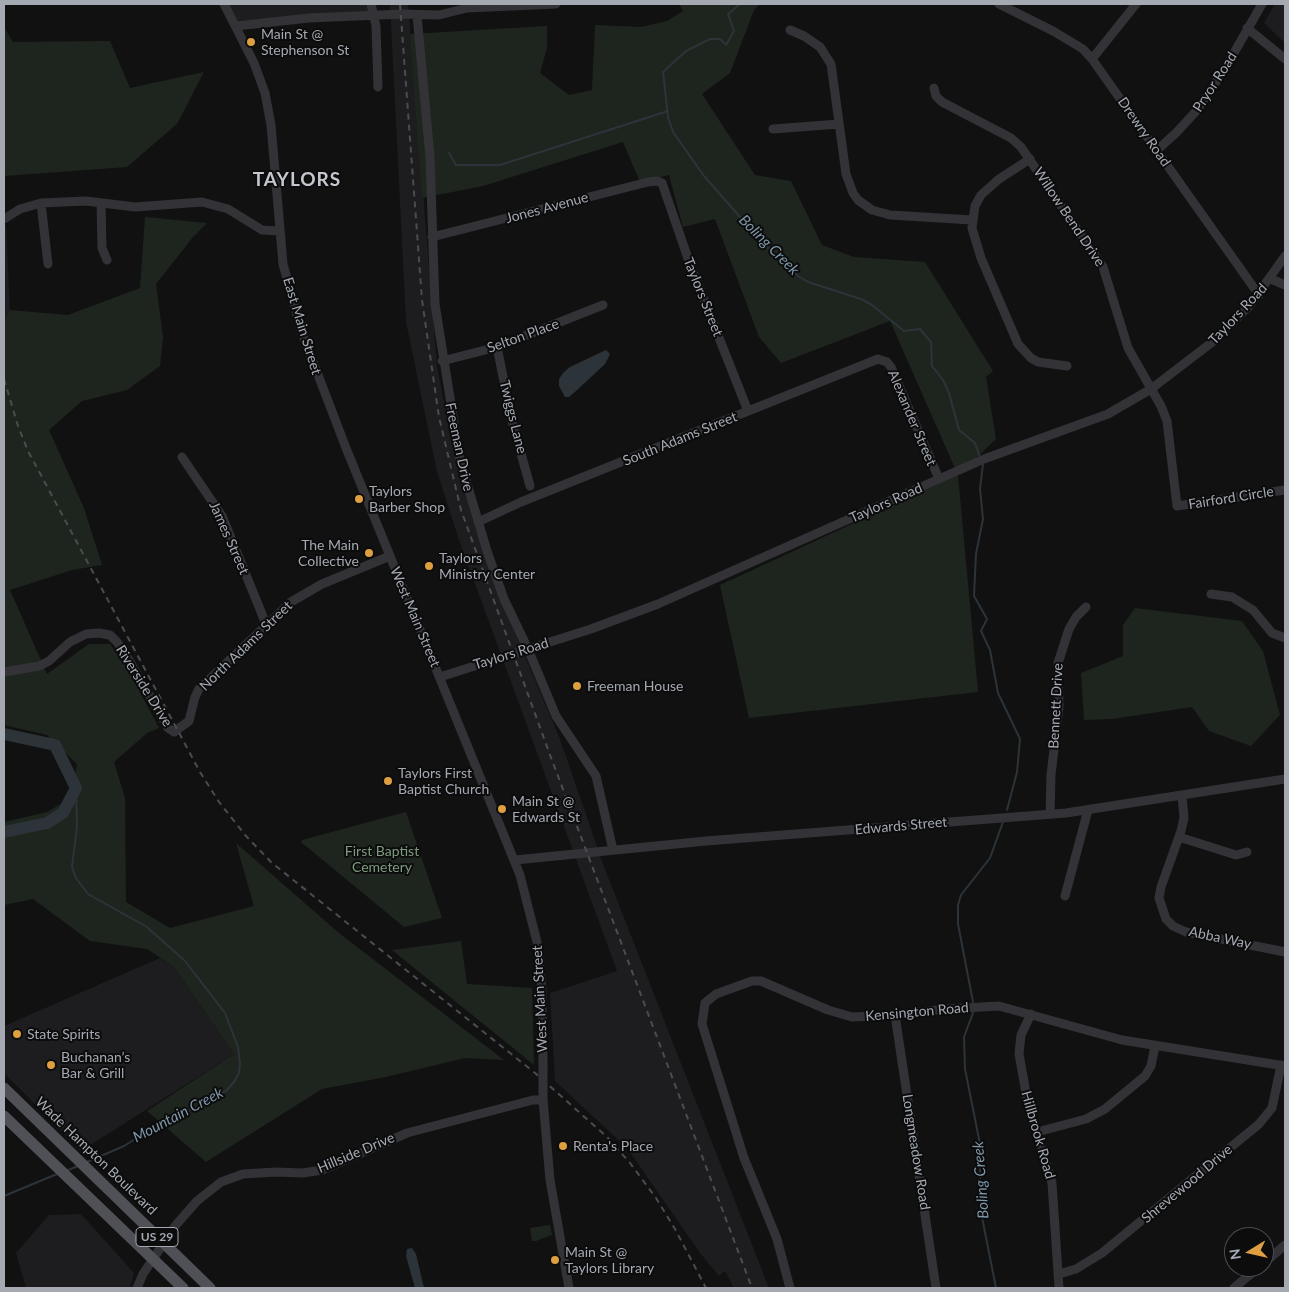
<!DOCTYPE html>
<html>
<head>
<meta charset="utf-8">
<style>
	body { margin:0 }
	#map { position:relative; width:1289px; height:1292px; overflow:hidden; background:#111112; font-family:Lato,sans-serif }
	canvas { display:block }
	.frame { position:absolute; inset:0; border:5px solid #a4a9b2; pointer-events:none }
	.north { position:absolute; left:1224px; top:1227px; width:50px; height:50px; box-sizing:border-box; background:#0c0c0d; border:1px solid #494b4f; border-radius:50%; rotate:261deg; font-size:14px; font-weight:700; line-height:20px; text-align:center; color:#a4a9b2 }
	.north::after { content:''; display:block; margin:auto; width:18px; height:22px; background:#dd9f3f; clip-path:polygon(50% 0,100% 100%,50% 72%,0 100%) }
</style>
</head>
<body>
<div id="map">
<canvas width="1289" height="1292"></canvas>
<div class="frame"></div>
<div class="north">N</div>
</div>
<script>
const ctx = document.querySelector('canvas').getContext('2d');
ctx.lineJoin = 'round';
function fillPath(path, color) {
  ctx.fillStyle = color;
  ctx.fill(path, 'evenodd');
}
function shape(rows) {
  const path = new Path2D();
  for (const r of rows) {
    path.moveTo(r[0], r[1]);
    for (let i = 2; i < r.length; i += 2) path.lineTo(r[i], r[i + 1]);
  }
  return path;
}
function trace(path, color, width, dash) {
  ctx.strokeStyle = color;
  ctx.lineWidth = width;
  ctx.lineCap = dash ? 'butt' : 'round';
  ctx.setLineDash(dash || []);
  ctx.stroke(path);
}
function label(font, color, halo, rows, align = 'center') {
  ctx.font = font + ' Lato,sans-serif';
  ctx.lineWidth = 4;
  ctx.setLineDash([]);
  ctx.textBaseline = 'middle';
  ctx.strokeStyle = halo;
  ctx.fillStyle = color;
  for (const [text, x, y, turn = 0] of rows) {
    ctx.save();
    ctx.translate(x, y);
    ctx.rotate((+turn || 0) * Math.PI / 180);
    ctx.textAlign = isNaN(turn) ? turn : align;
    if (halo) ctx.strokeText(text, 0, 0);
    ctx.fillText(text, 0, 0);
    ctx.restore();
  }
}
const built = shape([
	[224,4,371,4,374,15,236,26],
	[390,4,408,4,437,366,453,448,524,654,560,739,603,864,769,1288,734,1288,725,1271,719,1276,700,1253,627,1148,555,1081,550,993,617,971,459,540,437,472,406,322],
	[1275,4,1285,4,1285,43,1264,23],
	[6,225,10,310,4,320,4,226],
	[160,958,174,967,234,1054,81,1151,4,1073,4,1026],
	[81,1214,134,1273,130,1288,26,1288,16,1253,49,1215]
]);
const green = shape([
	[679,4,760,4,754,10,730,73,702,94,755,175,791,181,822,245,854,257,925,262,993,371,986,377,996,439,958,475,978,692,749,718,720,585,958,475,890,321,781,363,759,337,715,219,683,227,669,175,640,182,623,142,483,186,422,198,410,34,547,26,547,48,540,73,569,95,592,90,595,25,641,27,667,21,683,11],
	[4,27,13,42,110,41,130,88,204,72,177,124,127,167,4,176],
	[145,217,207,223,193,237,156,284,163,337,160,366,127,390,82,401,49,430,84,508,102,565,72,570,10,590,47,674,89,644,110,644,127,668,159,728,147,733,114,762,125,798,126,902,170,928,254,906,236,843,339,933,504,1060,465,1058,386,1077,322,1089,206,1162,147,1111,234,1054,174,967,147,949,90,941,33,899,4,905,4,822,47,812,71,798,77,764,47,735,4,725,4,320,10,310,68,315,140,288],
	[1135,608,1242,621,1263,651,1280,715,1251,746,1209,731,1192,707,1112,719,1084,720,1081,673,1123,656,1123,625],
	[406,812,442,918,404,927,301,842,302,840],
	[461,941,467,984,532,988,534,1065,392,950],
	[550,1225,552,1235,536,1241,532,1241,530,1228]
]);
const water = shape([
	[606,350,610,354,605,364,576,391,569,397,565,397,559,386,559,379,563,373,570,367],
	[412,1248,416,1254,424,1288,415,1288,406,1256,407,1249]
]);
const stream = shape([
	[740,4,728,14,734,31,726,45,720,39,710,39,686,51,663,72,668,117,673,132,704,176,762,242,798,276,808,282,861,299,872,305,904,331,920,329,931,342,932,366,943,380,949,393,959,430,975,443,980,457],
	[449,153,456,165,500,165,668,111],
	[983,464,980,489,983,519,976,554,974,596,987,619,981,631,990,650,998,693,1020,739,1017,772,1007,810],
	[76,788,77,827,72,867,76,878,88,894,147,927,185,961,225,1013,238,1047,240,1063,239,1073,234,1082,227,1090,209,1102,159,1124,124,1146,87,1162],
	[973,1002,958,924,958,905,961,895,990,858,1003,822],
	[973,1013,964,1037,965,1069,980,1144,980,1207,996,1288],
	[66,1171,78,1166],
	[4,1196,57,1174]
]);
const river = shape([
	[4,734,55,745,76,788,63,813,47,823,4,832]
]);
const minor = shape([
	[224,4,254,63,265,93,271,125,283,264,302,333,346,448,520,875,538,946,542,991,543,1064],
	[371,4,376,26,378,87],
	[999,4,1053,31,1083,49,1092,59,1259,295],
	[417,15,430,157,435,304,460,460,487,551,504,599,528,649,556,716,596,776,613,850],
	[236,26,309,18,403,14,439,15,467,8,556,4],
	[1247,28,1285,59],
	[790,30,804,36,820,47,831,64,846,174,853,193,858,200,872,210,890,215,972,220],
	[1092,59,1136,4],
	[934,88,936,96,942,102,1011,138,1021,147,1103,267,1128,348,1161,406,1167,421,1177,506,1285,490],
	[773,129,839,124],
	[1156,151,1176,133,1198,109,1227,65,1262,4],
	[1030,159,999,179,981,195,975,206,972,228,981,258,1018,344,1031,358,1038,362,1067,366],
	[41,203,48,264],
	[101,203,102,248,107,260],
	[4,219,20,209,41,203,86,201,135,207,202,202,228,209,262,230,279,231],
	[432,237,648,182,657,181,662,183,691,267,748,411],
	[1271,279,1285,285],
	[497,347,512,421,530,486],
	[442,361,497,347,603,305],
	[182,457,222,516,266,624],
	[478,522,521,502,878,359,887,362,891,367,939,479],
	[1211,594,1232,597,1253,610,1272,633,1285,638],
	[4,672,39,666,49,661,70,642,86,634,99,633,110,635,117,642,126,655,168,728,174,732,189,721,195,697,199,689,291,602,322,584,390,556],
	[440,677,591,629,658,604,984,459,1108,414,1151,389,1215,340,1250,305,1285,256],
	[1182,796,1184,818,1181,831,1161,887,1159,898,1166,919,1173,926,1186,932,1285,952],
	[1050,814,1051,775,1059,707,1058,663,1069,629,1076,617,1086,607],
	[1179,837,1236,855,1247,852],
	[515,860,706,841,1066,813,1285,779],
	[1065,896,1088,810],
	[1031,1014,1021,1035,1019,1054,1028,1104,1052,1183,1059,1288],
	[895,1015,936,1288],
	[1037,1132,1086,1119,1105,1109,1145,1076,1151,1066,1155,1046],
	[1264,1263,1285,1245],
	[1059,1274,1076,1269,1102,1253,1259,1124,1272,1108,1281,1065],
	[137,1288,143,1274,175,1226,197,1201,221,1182,243,1174,276,1172,303,1173,322,1170,407,1133,533,1100,543,1100,550,1180,569,1288],
	[790,1288,777,1239,744,1158,702,1024,705,1003,716,994,752,981,761,981,828,1010,852,1017,895,1015,946,1009,999,1006,1122,1040,1285,1066],
	[1234,1288,1259,1267]
]);
const major = shape([
	[4,1088,210,1288],
	[4,1116,183,1288]
]);
const rail = shape([
	[400,4,422,300,439,417,461,510,550,755,752,1288],
	[4,379,18,426,28,451,200,772,219,802,246,836,272,863,535,1073,607,1137,630,1163,656,1198,675,1229,706,1288]
]);
const minorBridge = shape([
	[543,1064,543,1100]
]);
const markers = [
	[251,42,5,"#dd9f3f"],
	[359,499,5,"#dd9f3f"],
	[369,553,5,"#dd9f3f"],
	[429,566,5,"#dd9f3f"],
	[577,686,5,"#dd9f3f"],
	[388,781,5,"#dd9f3f"],
	[502,809,5,"#dd9f3f"],
	[17,1034,5,"#dd9f3f"],
	[51,1065,5,"#dd9f3f"],
	[563,1146,5,"#dd9f3f"],
	[555,1260,5,"#dd9f3f"]
];
const shields = [
	[157,1237,42]
];
const shieldNames = [
	["US 29",157,1237]
];
const poiNames = [
	["Main St @",261,34],
	["Stephenson St",261,50],
	["Taylors",369,491],
	["Barber Shop",369,507],
	["The Main",359,545,"right"],
	["Collective",359,561,"right"],
	["Taylors",439,558],
	["Ministry Center",439,574],
	["Freeman House",587,686],
	["Taylors First",398,773],
	["Baptist Church",398,789],
	["Main St @",512,801],
	["Edwards St",512,817],
	["State Spirits",27,1034],
	["Buchanan’s",61,1057],
	["Bar & Grill",61,1073],
	["Renta's Place",573,1146],
	["Main St @",565,1252],
	["Taylors Library",565,1268]
];
const streetNames = [
	["Pryor Road",1215,82,-57],
	["Drewry Road",1144,132,55],
	["Jones Avenue",547,208,-15],
	["Willow Bend Drive",1069,217,56],
	["Taylors Street",703,297,68],
	["Taylors Road",1238,314,-47],
	["East Main Street",302,326,73],
	["Selton Place",523,336,-20],
	["Twiggs Lane",513,417,76],
	["Alexander Street",912,418,67],
	["South Adams Street",680,439,-22],
	["Freeman Drive",459,447,78],
	["Fairford Circle",1231,498,-9],
	["Taylors Road",886,503,-24],
	["James Street",229,538,66],
	["West Main Street",415,617,67],
	["North Adams Street",246,646,-44],
	["Taylors Road",511,654,-17],
	["Riverside Drive",144,686,58],
	["Bennett Drive",1056,706,-87],
	["Edwards Street",901,826,-5],
	["Abba Way",1220,938,12],
	["West Main Street",540,999,-93],
	["Kensington Road",917,1012,-5],
	["Hillbrook Road",1038,1135,74],
	["Longmeadow Road",916,1152,81],
	["Hillside Drive",356,1153,-23],
	["Wade Hampton Boulevard",96,1156,44],
	["Shrevewood Drive",1187,1184,-40]
];
const parkNames = [
	["First Baptist",382,851],
	["Cemetery",382,867]
];
const waterNames = [
	["Boling Creek",769,245,45],
	["Mountain Creek",178,1115,-28],
	["Boling Creek",981,1180,-94]
];
const districtNames = [
	["TAYLORS",297,180]
];
fillPath(built, '#1d1d1f');
fillPath(green, '#1e251e');
fillPath(water, '#2c3439');
trace(stream, '#2c3439', 2);
trace(river, '#2c3439', 12);
trace(minor, '#333337', 9);
trace(major, '#4f5156', 11);
trace(rail, '#4a4c50', 2, [6, 5]);
trace(minorBridge, '#333337', 9);
for (const [x, y, r, color] of markers) {
  const dot = new Path2D();
  dot.arc(x, y, r, 0, 2 * Math.PI);
  ctx.fillStyle = color;
  ctx.fill(dot);
  trace(dot, '#0c0c0d', 2);
}
for (const [x, y, w] of shields) {
  const box = new Path2D();
  box.roundRect(x - w / 2, y - 9.5, w, 19, 4);
  ctx.fillStyle = '#0c0c0d';
  ctx.fill(box);
  trace(box, '#a4a9b2', 1);
}
label('bold 12px', '#a4a9b2', null, shieldNames);
label('14px', '#a4a9b2', '#0c0c0d', poiNames, 'left');
label('14px', '#a4a9b2', '#0c0c0d', streetNames);
label('14px', '#7d9b7d', '#0c0c0d', parkNames);
label('italic 15px', '#7e97a9', '#0c0c0d', waterNames);
ctx.letterSpacing = '1px';
label('bold 19px', '#c4c7ce', '#0c0c0d', districtNames);
ctx.letterSpacing = '0px';
</script>
</body>
</html>
